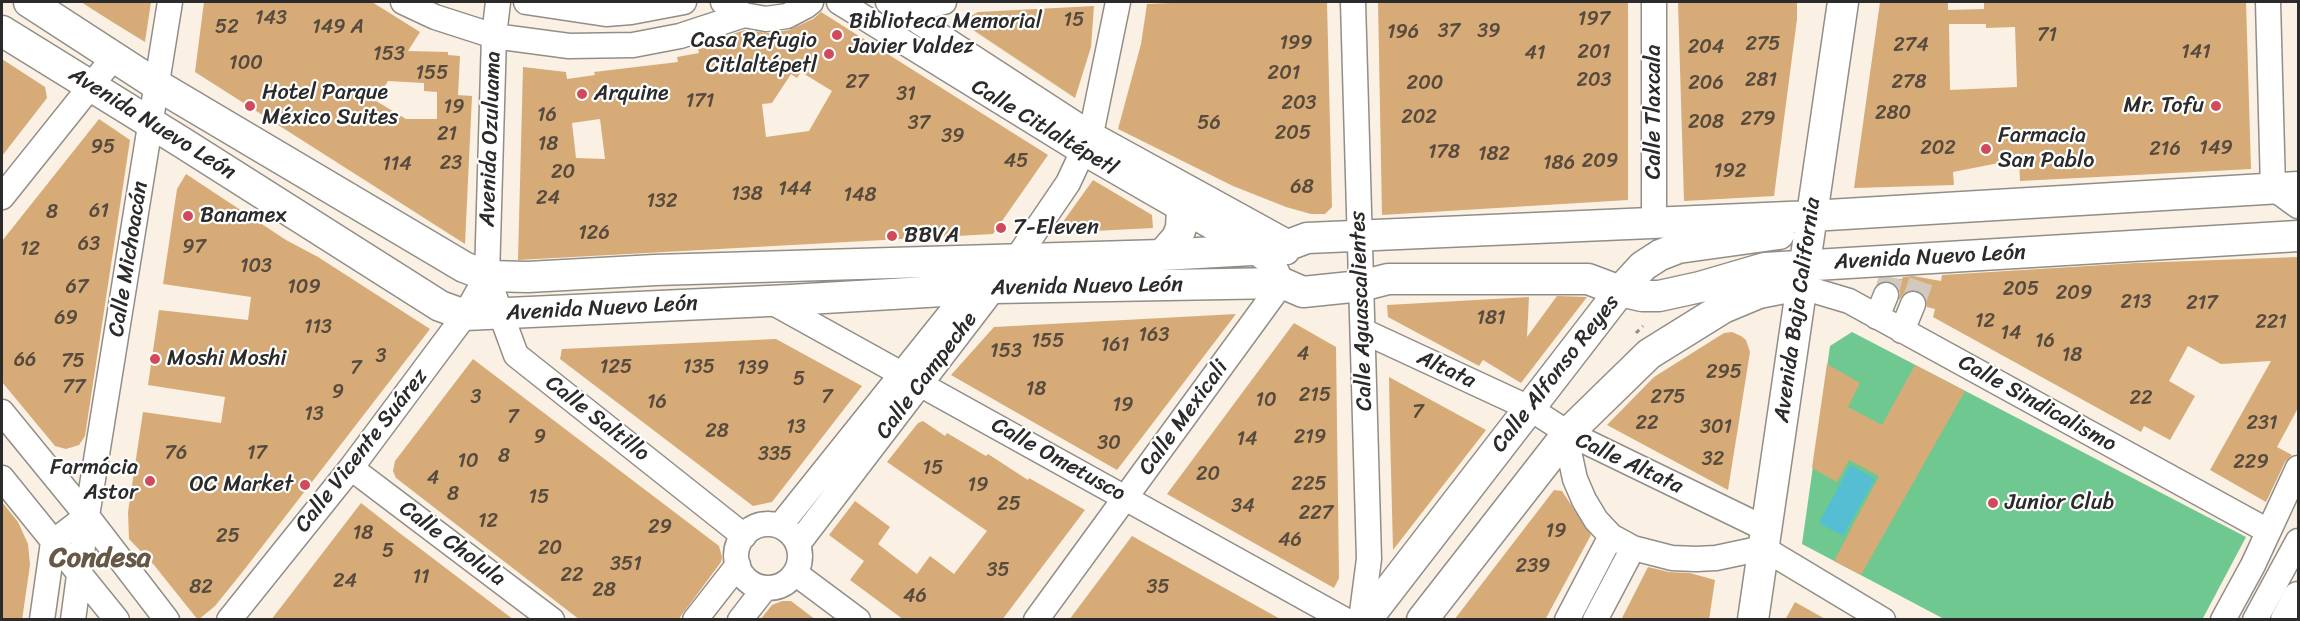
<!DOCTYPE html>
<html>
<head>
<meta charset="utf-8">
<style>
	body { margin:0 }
	#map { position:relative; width:2300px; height:621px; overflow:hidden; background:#faf0e3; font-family:Sriracha,sans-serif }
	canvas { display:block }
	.frame { position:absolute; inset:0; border:3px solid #2b2b2b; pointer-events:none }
</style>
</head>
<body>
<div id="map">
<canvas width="2300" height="621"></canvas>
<div class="frame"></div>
</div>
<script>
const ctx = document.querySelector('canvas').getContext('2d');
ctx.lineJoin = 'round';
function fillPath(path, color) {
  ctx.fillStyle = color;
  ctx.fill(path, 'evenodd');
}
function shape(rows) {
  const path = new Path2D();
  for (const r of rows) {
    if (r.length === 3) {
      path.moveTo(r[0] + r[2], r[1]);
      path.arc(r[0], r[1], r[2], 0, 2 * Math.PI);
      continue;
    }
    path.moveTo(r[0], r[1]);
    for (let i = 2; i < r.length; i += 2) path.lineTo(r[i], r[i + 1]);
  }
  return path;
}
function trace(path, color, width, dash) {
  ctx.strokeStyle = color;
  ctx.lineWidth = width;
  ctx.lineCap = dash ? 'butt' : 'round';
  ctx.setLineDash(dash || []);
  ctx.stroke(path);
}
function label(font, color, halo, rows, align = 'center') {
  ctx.font = font + ' Sriracha,sans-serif';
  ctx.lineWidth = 4.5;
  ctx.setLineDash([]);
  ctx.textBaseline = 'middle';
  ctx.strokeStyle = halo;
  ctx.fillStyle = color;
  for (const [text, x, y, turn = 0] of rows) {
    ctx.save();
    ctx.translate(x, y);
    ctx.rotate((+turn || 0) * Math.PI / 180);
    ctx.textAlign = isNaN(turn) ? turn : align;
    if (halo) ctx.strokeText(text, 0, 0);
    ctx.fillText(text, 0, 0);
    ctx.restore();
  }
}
const green = shape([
	[1852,332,2246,537,2202,620,1944,619,1802,544,1830,346]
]);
const water = shape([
	[1850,465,1875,479,1843,536,1819,523]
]);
const building = shape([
	[81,2,151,2,145,42,114,23],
	[204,2,372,2,420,32,408,51,448,52,448,55,460,56,458,95,472,96,465,244,195,72],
	[388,81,424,83,424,91,437,92,437,119,406,119,376,101],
	[1192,2,1327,2,1332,207,1325,214,1311,214,1286,207,1233,186,1118,129,1141,44,1147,4],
	[1378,2,1628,2,1628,200,1382,215],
	[1678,2,1797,2,1797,19,1774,196,1684,201],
	[1880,2,1948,2,1948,10,1984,9,1984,2,2246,2,2251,169,2020,181,2019,159,1953,172,1954,185,1854,188],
	[1949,24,1986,24,1986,28,2015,27,2017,87,1950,90],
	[1094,6,1091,47,1075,98,973,30,970,24,971,16,978,12],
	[821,12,1048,155,993,234,518,260,523,67,566,72,567,79,595,75,594,72,678,62,677,57,699,53,698,49,709,47,708,42,745,30,768,33,789,30,813,19],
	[801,72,832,91,809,131,766,137,762,104,772,103,791,74,797,78],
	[600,119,605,159,576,158,572,123],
	[2,59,45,87,47,98,2,156],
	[99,119,130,140,85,436,79,445,66,449,55,446,2,382,2,241],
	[186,174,286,240,318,257,430,329,244,570,215,606,198,620,154,565,129,539,128,512,143,412,221,423,225,397,148,385,159,310,248,320,251,297,163,284,177,189],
	[1093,180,1152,215,1153,228,1055,233],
	[2298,257,2298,408,2277,447,2292,455,2285,462,2266,502,2210,470,2271,361,2221,364,2188,346,2169,381,2195,396,2170,440,2144,426,2141,432,1933,317,1935,309,1927,307,1925,296,1919,291,1912,290,1905,292,1899,300,1900,293,1897,286,1891,282,1882,281,1883,278,1902,279,1903,277,1913,276,1941,281,1942,275,2136,263],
	[1557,296,1587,297,1521,383,1483,360,1479,366,1388,317,1387,305,1529,297,1527,337],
	[1236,314,1117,470,951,375,994,327],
	[1294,323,1336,347,1339,578,1334,588,1167,494],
	[1732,332,1741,336,1746,340,1750,352,1728,490,1607,425,1654,377,1724,333],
	[776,339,862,386,772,502,753,506,560,359,562,349],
	[473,359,719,546,722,557,721,562,678,620,580,620,396,478,393,471,395,461],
	[1827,364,1860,383,1848,407,1882,425,1915,365,1965,391,1861,575,1834,561,1879,476,1849,460,1837,482,1812,468],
	[1389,377,1486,430,1393,550,1390,431],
	[923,421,945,436,947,433,986,456,988,454,1028,480,1029,478,1085,510,1002,620,904,620,850,580,864,561,829,535,855,501,890,527,878,544,896,558,917,574,930,556,954,574,987,531,887,462,918,423],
	[1554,490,1562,491,1591,535,1545,620,1454,620],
	[2,502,18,522,28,544,30,565,22,620,2,620],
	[361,503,393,528,514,620,271,620],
	[1132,536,1203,576,1282,620,1069,620],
	[1648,567,1669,572,1690,573,1715,580,1709,620,1621,620],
	[782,601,791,601,816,620,760,620,772,605],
	[1795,602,1827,620,1785,620]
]);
const minorTunnel = shape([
	[1886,295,1891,277],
	[1913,304,1922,278]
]);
const path = shape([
	[1636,333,1643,326]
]);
const minor = shape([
	[403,2,435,17,494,36,569,46,633,45,680,36,744,15],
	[498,2,494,36,487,276,516,355,744,536],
	[526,2,606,14,631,12,684,2],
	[723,2,744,15,766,19,787,16,806,6,811,2],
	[839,2,1082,152,1252,250,1274,265,1282,283],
	[888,2,1091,134,1291,244,1287,252],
	[1353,2,1369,559,1361,620],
	[1654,2,1654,222],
	[2268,2,2273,188,2298,206],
	[905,12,944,2],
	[2,197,114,57],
	[1802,287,1849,301,2268,531],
	[770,301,1345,620],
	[1877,317,1886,295],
	[1363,331,1529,408,1568,433,1766,529],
	[1902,331,1913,304],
	[2,412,87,516,167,620],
	[1568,433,1570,456,1575,479,1584,500,1596,520,1611,536,1633,548,1672,558,1696,559,1716,558,1763,548,1883,620],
	[351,468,552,620],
	[2,478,117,620],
	[768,556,32],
	[780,526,977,280],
	[798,544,1017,258,1068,183,1091,134,1118,2],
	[795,573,858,620],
	[42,620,53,542,87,516],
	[73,620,87,516,170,2],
	[229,620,351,468,465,315,487,276],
	[695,620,738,565],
	[740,620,765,588],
	[1036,620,1282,283],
	[1567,620,1611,536],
	[1595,620,1633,548],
	[2223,620,2253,565,2298,468],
	[2255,620,2298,541]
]);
const major = shape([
	[29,2,157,85,464,267,487,276,528,277,655,270,1162,255,1252,250,1291,244,1307,238,1811,216,2298,187],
	[2,31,183,143,440,306,465,315,790,300,994,288,1282,283,1303,292,1361,286,1388,279,1588,279,1620,291,1642,296,1659,296,1700,287,1765,268,2298,236],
	[1162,255,1177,238,1181,228,1182,209],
	[1366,620,1620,291,1643,266,1660,255,1678,248,1779,234],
	[1422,620,1568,433,1649,354,1723,308,1759,293,1784,288,1802,287],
	[1753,620,1843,2],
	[2286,620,2298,597]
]);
const markers = [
	[837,35,6,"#d1495b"],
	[829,54,6,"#d1495b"],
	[582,94,6,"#d1495b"],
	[250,106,6,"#d1495b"],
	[2216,106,6,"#d1495b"],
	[1986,149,6,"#d1495b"],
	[188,216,6,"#d1495b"],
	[1001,228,6,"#d1495b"],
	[892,236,6,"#d1495b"],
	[155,359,6,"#d1495b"],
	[150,481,6,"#d1495b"],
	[305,485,6,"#d1495b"],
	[1993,503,6,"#d1495b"]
];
const numberNames = [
	["143",271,19],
	["197",1594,20],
	["15",1074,21],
	["52",227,28],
	["149 A",338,28],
	["37",1449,32],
	["39",1489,32],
	["196",1403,33],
	["71",2047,36],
	["199",1296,44],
	["275",1763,45],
	["274",1911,46],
	["204",1706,48],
	["201",1594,53],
	["141",2196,53],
	["41",1535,54],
	["153",389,55],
	["100",246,64],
	["155",432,74],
	["201",1284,74],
	["203",1594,81],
	["281",1761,81],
	["27",857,83],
	["278",1909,83],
	["200",1425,84],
	["206",1706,84],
	["31",906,95],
	["171",700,102],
	["203",1299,104],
	["19",454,108],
	["280",1893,114],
	["16",547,116],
	["202",1419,118],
	["279",1758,120],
	["208",1706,123],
	["37",919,124],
	["56",1209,124],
	["205",1293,134],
	["21",447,135],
	["39",953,137],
	["18",548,145],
	["95",103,148],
	["202",1938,149],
	["149",2216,149],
	["216",2165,150],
	["178",1444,153],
	["182",1494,155],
	["45",1016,162],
	["209",1600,162],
	["23",451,164],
	["186",1559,164],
	["114",397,165],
	["192",1730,172],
	["20",563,173],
	["68",1302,188],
	["144",795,190],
	["138",747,195],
	["148",860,196],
	["24",548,199],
	["132",662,202],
	["61",99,212],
	["8",52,213],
	["126",594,234],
	["63",89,245],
	["97",194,248],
	["12",30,250],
	["103",256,267],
	["67",77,288],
	["109",304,288],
	["205",2021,290],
	["209",2074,294],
	["213",2136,303],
	["217",2202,304],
	["69",66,319],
	["181",1491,319],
	["12",1985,322],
	["221",2271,323],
	["113",318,328],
	["14",2011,334],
	["163",1154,336],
	["155",1048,342],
	["16",2045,342],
	["161",1115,346],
	["153",1006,352],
	["4",1303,355],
	["18",2072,356],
	["3",381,357],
	["66",25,361],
	["75",73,362],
	["125",616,368],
	["135",699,368],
	["7",356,369],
	["139",753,369],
	["295",1724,373],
	["5",799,380],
	["77",74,388],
	["18",1036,390],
	["9",338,393],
	["215",1315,396],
	["3",476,398],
	["7",827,398],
	["275",1668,398],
	["22",2141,399],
	["10",1266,401],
	["16",657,403],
	["19",1123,406],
	["7",1418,413],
	["13",314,415],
	["7",513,418],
	["22",1647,424],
	["231",2262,424],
	["13",796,428],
	["301",1716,428],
	["28",717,432],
	["9",540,438],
	["219",1310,438],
	["14",1247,440],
	["30",1109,444],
	["76",176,454],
	["17",257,454],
	["335",775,455],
	["8",504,457],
	["32",1713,460],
	["10",468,462],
	["229",2251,463],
	["15",933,469],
	["20",1208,475],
	["4",433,479],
	["225",1309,485],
	["19",978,486],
	["8",453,495],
	["15",539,498],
	["25",1009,505],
	["34",1243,507],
	["227",1316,514],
	["12",488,522],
	["29",660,528],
	["19",1556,532],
	["18",363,534],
	["25",228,537],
	["46",1290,541],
	["20",550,549],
	["5",388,552],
	["351",626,565],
	["239",1533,567],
	["35",998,571],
	["22",572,576],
	["11",421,578],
	["24",345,582],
	["82",201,588],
	["35",1158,588],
	["28",604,591],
	["46",915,597]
];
const poiNames = [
	["Biblioteca Memorial",849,22],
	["Javier Valdez",849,47],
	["Casa Refugio",817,41,"right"],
	["Citlaltépetl",817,66,"right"],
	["Hotel Parque",262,93],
	["México Suites",262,118],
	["Arquine",594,94],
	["Mr. Tofu",2204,106,"right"],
	["Farmacia",1998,136],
	["San Pablo",1998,161],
	["Banamex",200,216],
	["7-Eleven",1013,228],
	["BBVA",904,236],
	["Moshi Moshi",167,359],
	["Farmácia",138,468,"right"],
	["Astor",138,493,"right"],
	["OC Market",293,485,"right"],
	["Junior Club",2005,503]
];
const streetNames = [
	["Calle Tlaxcala",1654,112,-90],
	["Avenida Nuevo León",152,124,32],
	["Calle Citlaltépetl",1044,128,31],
	["Avenida Ozuluama",491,139,-88],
	["Avenida Nuevo León",1930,258,-3],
	["Calle Michoacán",129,259,-81],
	["Avenida Nuevo León",1087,287,-1],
	["Avenida Nuevo León",602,309,-3],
	["Avenida Baja California",1798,310,-82],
	["Calle Aguascalientes",1362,311,-92],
	["Altata",1446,370,25],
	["Calle Alfonso Reyes",1556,374,-52],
	["Calle Campeche",927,376,-53],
	["Calle Sindicalismo",2037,404,29],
	["Calle Mexicali",1184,418,-54],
	["Calle Saltillo",597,419,38],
	["Calle Vicente Suárez",362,451,-52],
	["Calle Ometusco",1058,460,29],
	["Calle Altata",1629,464,25],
	["Calle Cholula",452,544,37]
];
const districtNames = [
	["Condesa",100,559]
];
fillPath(green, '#6ec88f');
fillPath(water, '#56bed3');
fillPath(building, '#d7ab77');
trace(minorTunnel, '#d1c9be', 24, [24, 12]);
trace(minor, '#928e87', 27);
trace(major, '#928e87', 33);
trace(path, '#928e87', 3, [4.5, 4.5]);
trace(minor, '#fff', 24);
trace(major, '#fff', 30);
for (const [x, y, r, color] of markers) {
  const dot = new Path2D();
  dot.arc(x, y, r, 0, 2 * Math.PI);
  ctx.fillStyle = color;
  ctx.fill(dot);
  trace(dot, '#fff', 2);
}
label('20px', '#564b3e', null, numberNames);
label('22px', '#2b2b2b', '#fff', poiNames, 'left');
label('22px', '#2b2b2b', '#fff', streetNames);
label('bold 28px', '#675846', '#fff', districtNames);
</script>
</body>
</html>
